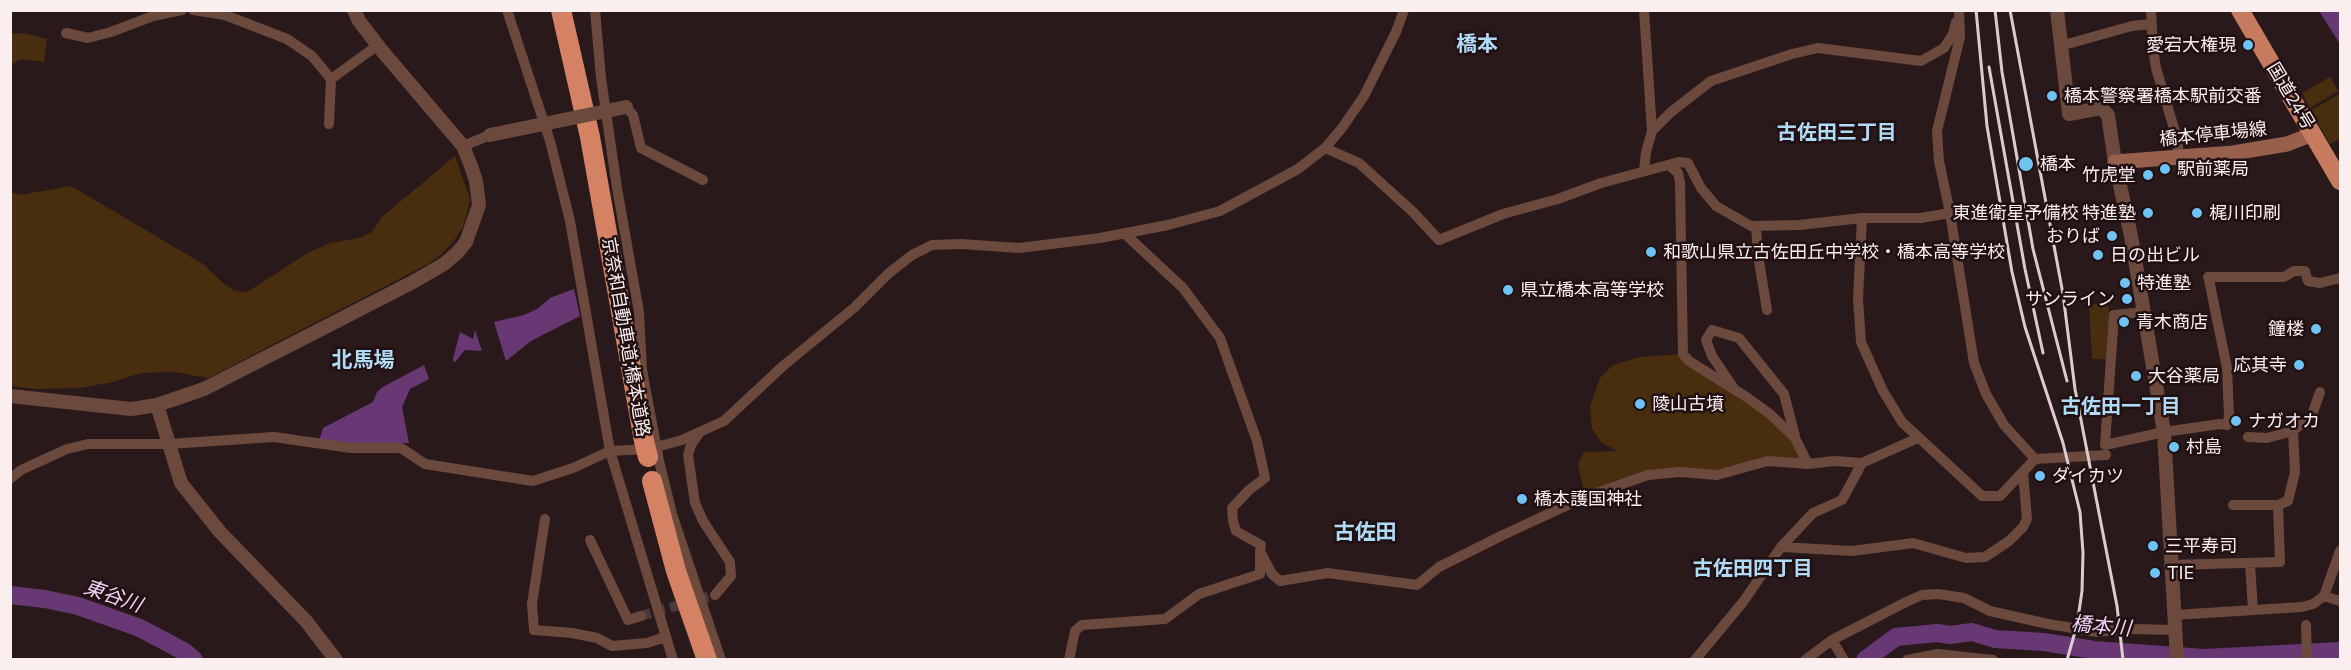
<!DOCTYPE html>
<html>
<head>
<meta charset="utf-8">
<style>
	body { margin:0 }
	#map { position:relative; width:2351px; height:670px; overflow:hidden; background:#2a191b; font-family:Commissioner,sans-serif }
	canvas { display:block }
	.frame { position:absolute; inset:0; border:12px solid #fbeeef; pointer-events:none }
</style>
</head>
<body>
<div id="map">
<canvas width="2351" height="670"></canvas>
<div class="frame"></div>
</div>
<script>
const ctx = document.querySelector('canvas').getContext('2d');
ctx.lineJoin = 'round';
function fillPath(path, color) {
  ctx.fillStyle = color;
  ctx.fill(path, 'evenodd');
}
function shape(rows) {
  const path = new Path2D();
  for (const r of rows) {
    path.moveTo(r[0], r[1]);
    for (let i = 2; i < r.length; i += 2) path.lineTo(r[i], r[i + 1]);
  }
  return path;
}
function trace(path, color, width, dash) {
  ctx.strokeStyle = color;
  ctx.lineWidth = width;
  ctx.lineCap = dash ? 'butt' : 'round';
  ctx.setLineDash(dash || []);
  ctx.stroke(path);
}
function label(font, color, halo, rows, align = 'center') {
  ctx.font = font + ' Commissioner,"Noto Sans JP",sans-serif';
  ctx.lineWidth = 5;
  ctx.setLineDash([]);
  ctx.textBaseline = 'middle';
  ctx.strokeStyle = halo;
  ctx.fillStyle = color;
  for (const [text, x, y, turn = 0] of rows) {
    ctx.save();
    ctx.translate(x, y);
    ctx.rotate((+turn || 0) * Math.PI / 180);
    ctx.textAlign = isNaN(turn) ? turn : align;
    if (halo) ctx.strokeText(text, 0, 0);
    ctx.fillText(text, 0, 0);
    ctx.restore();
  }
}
const green = shape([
	[23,33,47,39,44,62,21,59,11,65,11,34],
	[2330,77,2338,91,2310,108,2302,93],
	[2340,94,2340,139,2330,144,2311,110],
	[455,156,470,199,467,213,463,227,455,239,442,254,428,264,208,378,175,372,141,373,113,382,79,388,35,389,11,386,11,192,20,195,71,186,203,264,224,284,235,291,247,292,308,253,330,243,359,238,372,232,383,216],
	[2107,300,2110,319,2107,359,2092,359,2089,306],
	[1683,354,1795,438,1808,464,1773,461,1717,475,1680,472,1585,497,1578,464,1584,452,1617,451,1601,442,1592,429,1590,406,1600,378,1613,365,1639,357]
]);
const water = shape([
	[2319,11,2340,11,2340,44],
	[574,289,580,316,531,341,506,361,494,322,524,315,537,309,550,298],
	[475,330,482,351,465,350,454,363,453,359,460,332,473,339],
	[424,365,429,379,410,389,402,407,409,443,358,445,319,441,323,428,373,402,377,392,383,387]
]);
const river = shape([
	[10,595,45,599,78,606,140,628,185,652,194,660],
	[1865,660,1896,637,1937,633,1950,635,1972,632,1995,639,2044,642,2094,650,2204,658,2340,651]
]);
const minorTunnel = shape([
	[641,616,715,595],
	[2114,630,2132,629]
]);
const minor = shape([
	[193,10,225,15,287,39,312,56,331,79],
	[507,10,550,141,570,221,610,451,673,660],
	[595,10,601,78,617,188,639,312,642,370,659,461,672,514,721,660],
	[1644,10,1652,131],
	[1959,10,1960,37,1937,131,1939,161,1950,213,1974,363,1986,394,2004,425,2035,459,2106,455],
	[2151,10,2153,48,2156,68,2176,135,2180,159],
	[66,33,88,38,111,32,153,16,182,10],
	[2060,46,2132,26,2151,24],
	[626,107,633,115,641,148,703,180],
	[329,124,331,79,378,45],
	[463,146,490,135],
	[1325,148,1359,163,1413,212,1439,240,1503,214,1558,199,1601,183,1679,162,1688,163,1701,188,1716,206,1751,226,1799,225,1862,218,1921,218,1950,213],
	[1669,165,1678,173,1680,182,1683,354,1689,361,1745,396,1770,414,1795,438,1808,464],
	[1644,171,1646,152,1652,131,1671,112,1711,81,1792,54,1818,48,1921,61,1944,48,1953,34,1956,22],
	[1862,218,1858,299,1861,342,1883,391,1902,422,1982,496,2000,496,2035,459],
	[1756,226,1758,255,1767,310],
	[1124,233,1183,288,1220,338,1257,441,1265,478,1249,490,1232,508,1233,521,1236,531,1261,545,1260,551],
	[2208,277,2284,277,2294,271,2305,271,2308,281,2320,283,2340,278],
	[2144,312,2114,315,2105,445,2164,432,2220,424,2227,425,2229,416,2227,368,2209,280],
	[1733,387,1712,356,1706,340,1712,330,1739,338,1784,394,1795,436],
	[700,432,691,445,688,455,695,503,703,521,730,562,731,576,715,595],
	[2248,437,2267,438,2293,431],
	[10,479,21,470,67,449,88,444,169,444,274,437,351,448,401,448,425,464,533,481,573,468,610,451,649,449,682,440,724,421,783,366,855,307,889,273,912,255,932,245,961,244,1019,248,1100,238,1168,225,1220,211,1298,169,1325,148,1342,128,1364,96,1396,32,1404,10],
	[2233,505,2278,505,2288,501,2295,472,2293,431,2312,415,2320,392],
	[545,519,532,604,534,630,572,633,597,638,612,646,647,643,665,637],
	[590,540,628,620,641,616],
	[1781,547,1813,513,1842,500,1862,463],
	[2250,563,2253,610],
	[2171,565,2280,562,2278,505],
	[2324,596,2340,601],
	[2174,615,2302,607,2313,604,2324,596,2340,551],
	[2306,625,2307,660],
	[2132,629,2175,630],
	[1832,640,1844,660],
	[1069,660,1075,631,1082,625,1165,619,1199,594,1260,574,1260,551,1272,574,1280,581,1328,573,1417,585,1439,567,1503,535,1585,497,1648,475,1680,472,1717,475,1768,461,1808,464,1834,461,1862,463,1918,438],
	[1695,660,1743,602,1781,547,1852,551,1913,543,1966,558,1985,557,2009,541,2023,527,2027,519,2023,472],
	[1805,660,1832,640,1906,602,1922,595,1938,594,1964,598,1990,611,2048,624,2097,632,2114,630],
	[1907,660,1938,654,1993,660]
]);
const tertiary = shape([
	[2057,10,2069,114,2101,108,2108,115,2115,162,2131,236,2164,432,2177,660],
	[10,396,131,409,157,405,204,389,298,341,413,282,444,264,458,252,466,242,479,205,476,181,471,166,463,146,383,52,359,21,354,10],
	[157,405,181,483,220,532,306,621,336,660]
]);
const secondary = shape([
	[2115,162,2233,153,2287,144,2313,134]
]);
const trunk = shape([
	[2240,10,2340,181]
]);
const motorway = shape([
	[561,10,590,137,644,441]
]);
const rail = shape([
	[1976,10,1987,126,2012,272,2025,327,2063,443,2080,512,2083,553,2082,591,2077,625,2067,660],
	[1995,10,2002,72,2033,249,2067,381],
	[2010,10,2063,294,2075,389,2117,606,2123,660],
	[1989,67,2025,269,2043,353]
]);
const tertiaryBridge = shape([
	[490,135,626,107]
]);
const motorwayBridge = shape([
	[644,441,648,457],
	[652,481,676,571,707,660]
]);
const markers = [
	[2248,45,6,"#6fc2f4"],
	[2052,96,6,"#6fc2f4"],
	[2026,164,8,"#6fc2f4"],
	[2165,169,6,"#6fc2f4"],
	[2148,175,6,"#6fc2f4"],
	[2148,213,6,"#6fc2f4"],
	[2197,213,6,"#6fc2f4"],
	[2112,236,6,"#6fc2f4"],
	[1651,252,6,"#6fc2f4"],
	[2098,255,6,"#6fc2f4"],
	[2125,283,6,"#6fc2f4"],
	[1508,290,6,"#6fc2f4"],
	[2127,299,6,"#6fc2f4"],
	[2124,322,6,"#6fc2f4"],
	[2316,329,6,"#6fc2f4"],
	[2299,365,6,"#6fc2f4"],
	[2136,376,6,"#6fc2f4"],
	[1640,404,6,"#6fc2f4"],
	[2236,421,6,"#6fc2f4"],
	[2174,447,6,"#6fc2f4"],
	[2040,476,6,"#6fc2f4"],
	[1522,499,6,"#6fc2f4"],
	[2153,546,6,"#6fc2f4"],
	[2155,573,6,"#6fc2f4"]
];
const poiNames = [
	["愛宕大権現",2236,45,"right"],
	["橋本警察署橋本駅前交番",2064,96],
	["橋本",2040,164],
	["駅前薬局",2177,169],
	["竹虎堂",2136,175,"right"],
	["東進衛星予備校 特進塾",2136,213,"right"],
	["梶川印刷",2209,213],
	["おりば",2100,236,"right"],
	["和歌山県立古佐田丘中学校・橋本高等学校",1663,252],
	["日の出ビル",2110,255],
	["特進塾",2137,283],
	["県立橋本高等学校",1520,290],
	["サンライン",2115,299,"right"],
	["青木商店",2136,322],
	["鐘楼",2304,329,"right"],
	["応其寺",2287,365,"right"],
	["大谷薬局",2148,376],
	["陵山古墳",1652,404],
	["ナガオカ",2248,421],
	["村島",2186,447],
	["ダイカツ",2052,476],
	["橋本護国神社",1534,499],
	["三平寿司",2165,546],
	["TIE",2167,573]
];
const streetNames = [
	["国道24号",2291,96,59],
	["橋本停車場線",2213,134,-6],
	["京奈和自動車道;橋本道路",626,337,80]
];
const neighbourhoodNames = [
	["古佐田三丁目",1837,132],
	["古佐田一丁目",2121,406],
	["古佐田四丁目",1753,568]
];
const waterNames = [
	["東谷川",113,596,19],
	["橋本川",2101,626,5]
];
const quarterNames = [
	["橋本",1477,44],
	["北馬場",363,360],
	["古佐田",1365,532]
];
fillPath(green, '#482e0e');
fillPath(water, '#683875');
trace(river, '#683875', 18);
trace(minorTunnel, '#49393b', 10, [10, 5]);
trace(minor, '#6b493d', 10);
trace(tertiary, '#6b493d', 14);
trace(secondary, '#96604d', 15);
trace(trunk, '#c67a5e', 18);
trace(motorway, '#d58264', 20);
trace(rail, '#dbcdcf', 3);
trace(tertiaryBridge, '#6b493d', 14);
trace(motorwayBridge, '#d58264', 20);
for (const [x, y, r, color] of markers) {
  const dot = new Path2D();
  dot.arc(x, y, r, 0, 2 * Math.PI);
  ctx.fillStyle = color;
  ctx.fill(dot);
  trace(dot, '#201012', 2);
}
label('18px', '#fbeeef', '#201012', poiNames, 'left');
label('18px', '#fbeeef', '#201012', streetNames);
label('bold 20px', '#b0dbf7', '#201012', neighbourhoodNames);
label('italic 20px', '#f1d5f9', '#201012', waterNames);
label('bold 21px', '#b0dbf7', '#201012', quarterNames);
</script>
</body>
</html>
